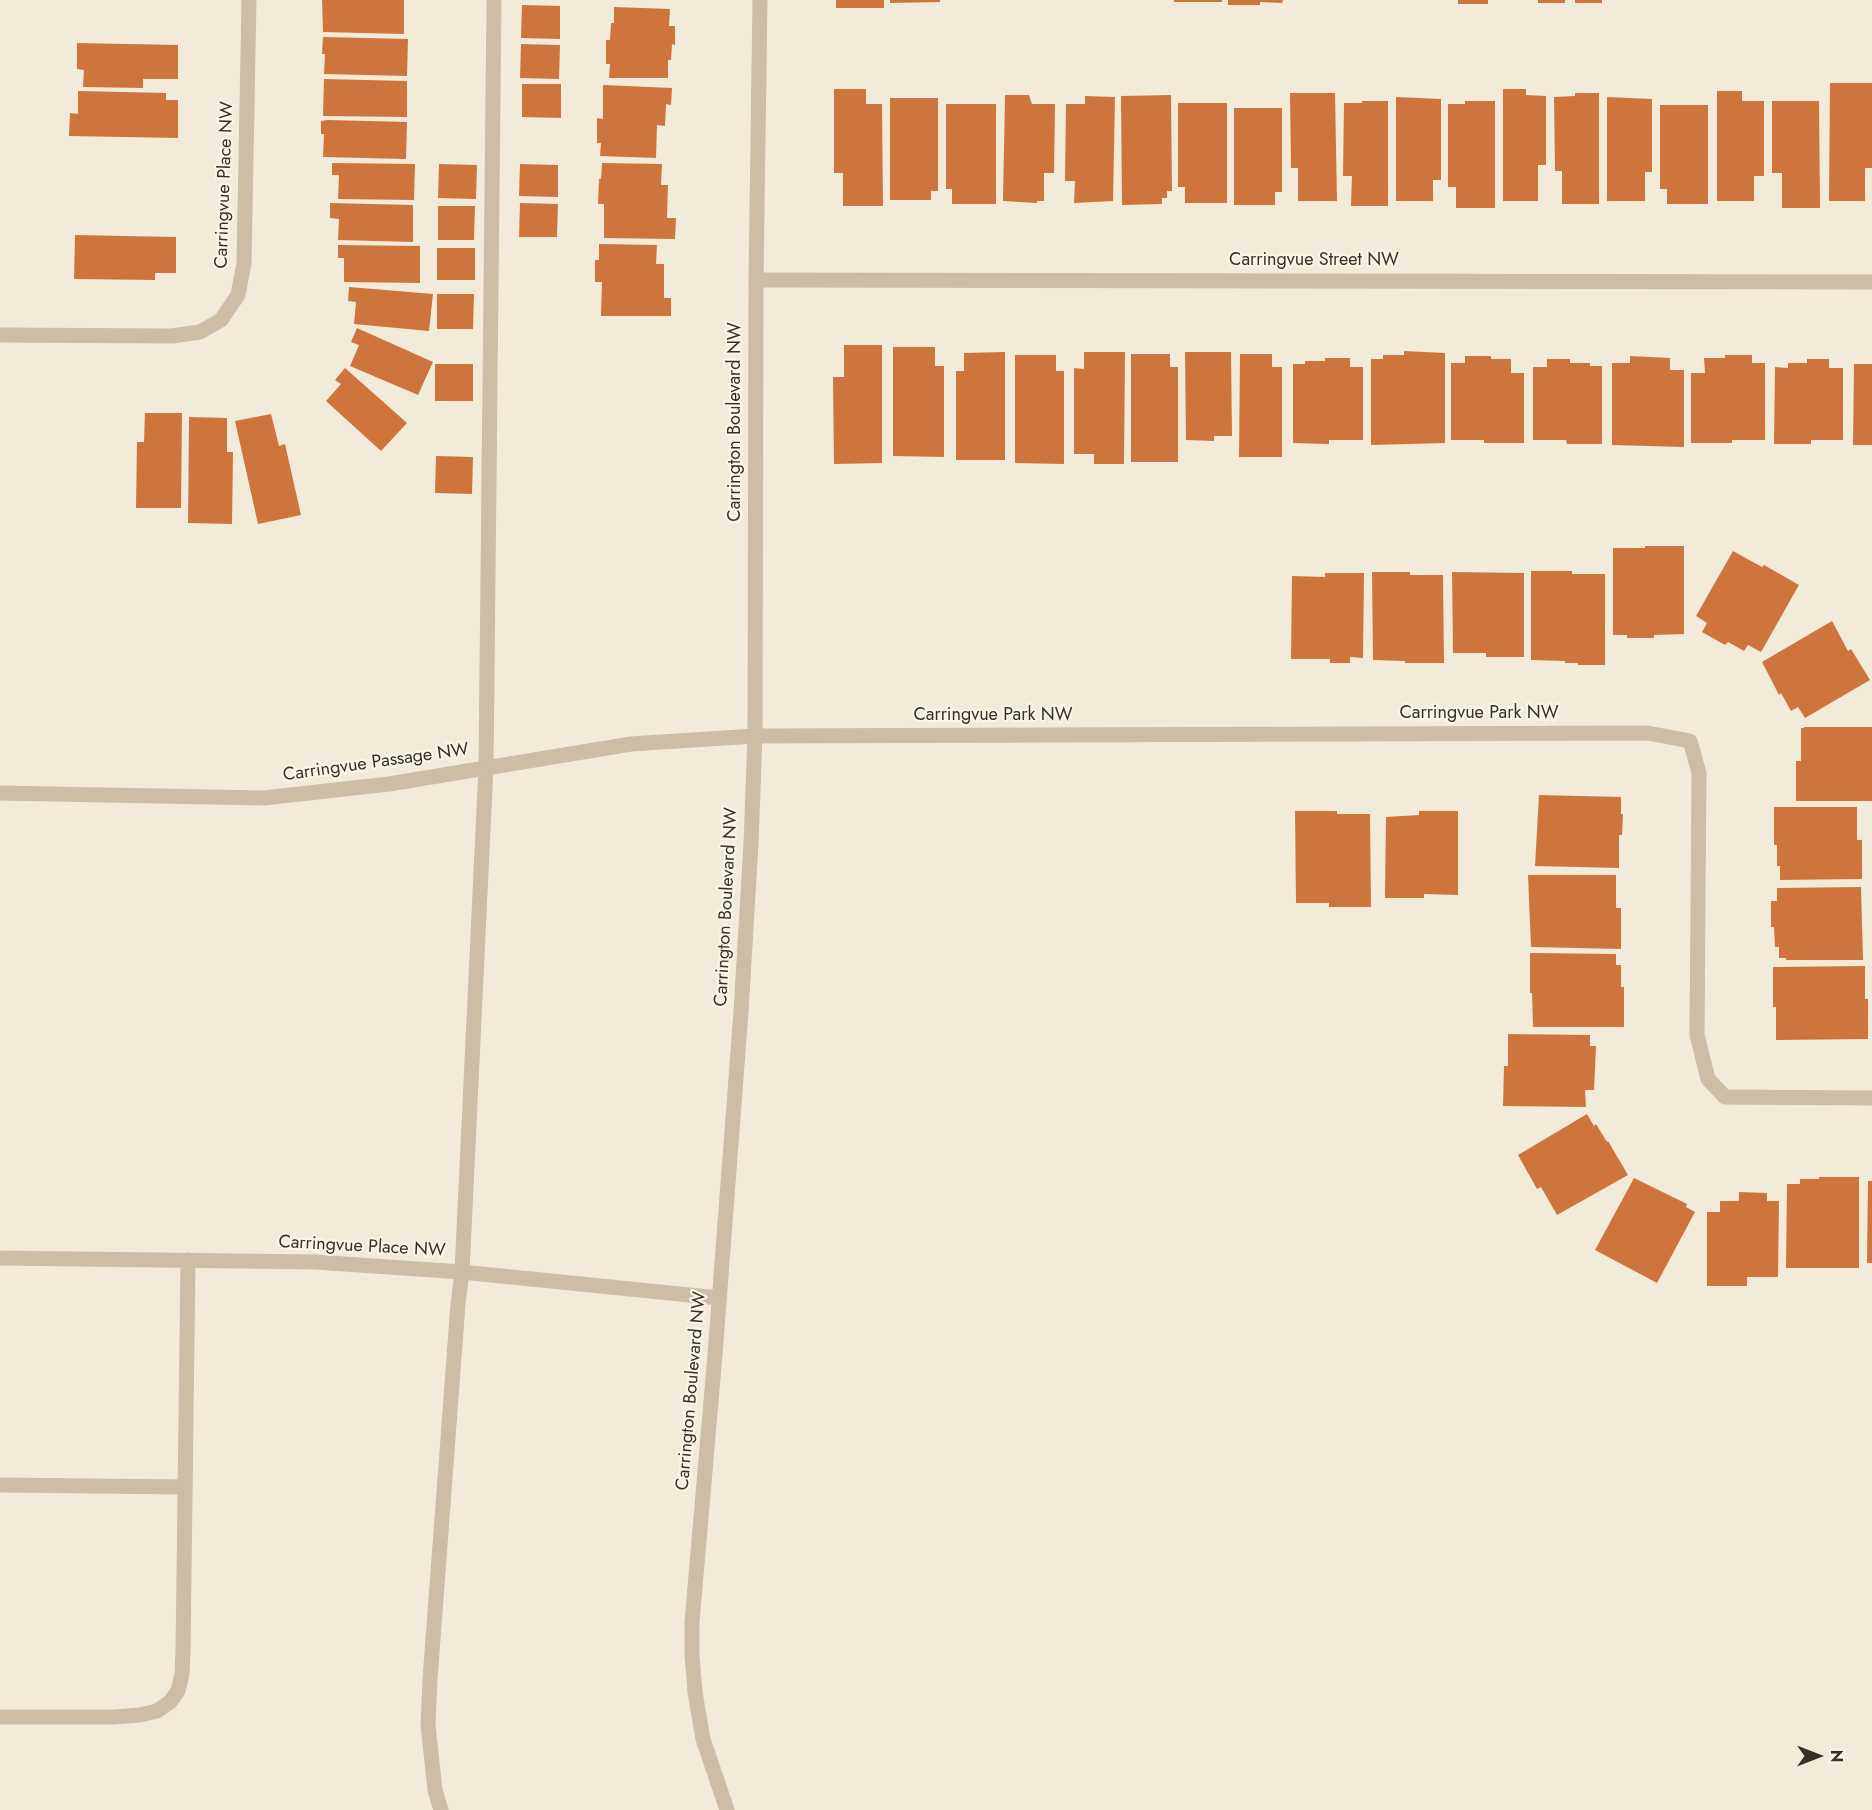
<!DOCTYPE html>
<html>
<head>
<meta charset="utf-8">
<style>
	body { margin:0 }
	#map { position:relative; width:1872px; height:1810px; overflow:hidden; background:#f3ebda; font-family:Jost,sans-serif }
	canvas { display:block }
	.north { position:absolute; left:1788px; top:1726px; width:60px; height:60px; -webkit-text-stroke:4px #fbf4e7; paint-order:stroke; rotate:90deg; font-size:16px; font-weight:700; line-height:24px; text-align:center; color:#382f27 }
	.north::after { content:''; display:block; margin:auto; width:21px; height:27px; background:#382f27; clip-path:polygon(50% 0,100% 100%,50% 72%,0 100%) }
</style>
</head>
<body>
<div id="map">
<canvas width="1872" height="1810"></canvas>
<div class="north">N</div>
</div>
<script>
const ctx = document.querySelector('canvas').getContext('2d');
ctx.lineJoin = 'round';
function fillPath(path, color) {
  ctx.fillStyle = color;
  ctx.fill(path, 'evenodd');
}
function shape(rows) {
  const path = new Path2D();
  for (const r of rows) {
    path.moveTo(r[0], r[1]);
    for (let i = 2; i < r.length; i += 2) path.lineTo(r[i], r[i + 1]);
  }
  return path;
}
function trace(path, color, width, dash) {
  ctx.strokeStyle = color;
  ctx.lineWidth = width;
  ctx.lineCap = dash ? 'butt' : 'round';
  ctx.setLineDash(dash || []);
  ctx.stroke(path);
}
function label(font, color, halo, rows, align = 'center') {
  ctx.font = font + ' Jost,sans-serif';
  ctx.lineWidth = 4.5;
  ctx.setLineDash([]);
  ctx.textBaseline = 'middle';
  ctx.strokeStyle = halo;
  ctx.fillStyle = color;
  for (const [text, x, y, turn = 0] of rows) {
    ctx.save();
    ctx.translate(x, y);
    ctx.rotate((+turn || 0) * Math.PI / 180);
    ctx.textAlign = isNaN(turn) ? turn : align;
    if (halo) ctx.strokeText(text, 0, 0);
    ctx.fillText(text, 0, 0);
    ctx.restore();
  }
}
const building = shape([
	[322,0,404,0,404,34,323,32],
	[836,0,884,0,884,8,836,8],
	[890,0,940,0,940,2,890,3],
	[1174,0,1222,0,1222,2,1174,2],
	[1228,0,1283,0,1282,3,1260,2,1260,5,1228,5],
	[1458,0,1488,0,1488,4,1458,4],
	[1538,0,1565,0,1565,3,1538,3],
	[1575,0,1602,0,1602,3,1575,3],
	[522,5,560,6,560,39,521,38],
	[614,7,670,9,669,26,675,26,675,45,672,44,671,60,668,60,668,78,609,78,610,64,606,64,606,40,610,40,611,23,614,23],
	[323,37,408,39,407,76,324,74,325,54,322,54],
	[77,43,178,45,178,79,143,79,143,88,83,87,84,70,77,69],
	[521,44,560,45,559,79,520,78],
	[324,79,407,81,407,117,323,116],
	[1830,83,1872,83,1872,168,1865,168,1865,201,1829,201],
	[522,84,561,84,561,118,522,117],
	[603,85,672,88,671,105,666,104,665,126,657,125,656,158,600,156,601,143,597,143,597,118,603,119],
	[834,89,866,89,866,104,882,104,883,206,843,206,843,173,834,173],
	[1503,89,1526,89,1526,95,1546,96,1546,165,1538,165,1538,201,1503,201],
	[78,91,166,93,166,100,178,100,178,138,69,136,70,113,78,114],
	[1717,91,1742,91,1742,101,1764,101,1764,176,1754,176,1754,201,1717,201],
	[1290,93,1335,93,1337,201,1298,201,1298,168,1291,168],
	[1575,93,1599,93,1599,204,1562,204,1562,171,1555,171,1554,97,1575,96],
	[1005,95,1029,95,1032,104,1055,104,1054,173,1044,173,1044,201,1037,201,1037,203,1003,201],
	[1171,95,1172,191,1167,191,1167,198,1162,198,1162,204,1122,205,1121,96],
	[1085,96,1115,97,1113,201,1074,203,1075,181,1065,181,1066,104,1085,104],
	[1396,97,1441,99,1441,180,1433,180,1433,201,1396,201],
	[1607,97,1652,99,1652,172,1645,172,1645,201,1607,201],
	[890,98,938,98,938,191,931,191,931,200,890,200],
	[1362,101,1388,101,1388,206,1351,206,1352,176,1343,176,1344,103,1362,103],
	[1465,101,1495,101,1495,208,1456,208,1456,187,1448,187,1448,104,1465,104],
	[1772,101,1819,101,1820,208,1782,208,1782,173,1772,173],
	[1178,103,1227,103,1227,203,1185,203,1185,187,1178,187],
	[946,104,996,104,996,204,952,204,952,189,946,189],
	[1660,105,1708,105,1708,204,1667,204,1667,189,1660,189],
	[1234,108,1282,108,1282,192,1275,192,1275,205,1234,205],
	[328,120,407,122,406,159,323,157,324,134,321,134,321,121],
	[332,163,415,164,414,200,338,199,339,175,332,175],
	[602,163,662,164,661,185,668,185,667,218,676,218,675,239,604,238,604,204,598,204,599,179,601,179],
	[439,164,477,165,476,199,438,198],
	[520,164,558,165,558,197,519,196],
	[330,203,413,205,413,242,338,240,339,219,330,218],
	[520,203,558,204,557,237,519,237],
	[438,206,475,206,474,240,438,240],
	[75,235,176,237,176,273,155,273,155,280,74,279],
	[599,244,657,245,656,264,664,264,664,298,671,298,671,316,601,316,602,282,595,282,595,260,599,260],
	[338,245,420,246,420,283,344,282,344,258,338,258],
	[437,248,475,248,475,280,437,280],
	[349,287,433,294,429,331,354,324,356,302,348,301],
	[437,294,474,294,473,329,437,329],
	[357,328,433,362,418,395,350,366,359,345,351,342],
	[844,345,882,345,882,463,834,464,833,377,844,377],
	[893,347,935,347,935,366,944,366,944,457,893,456],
	[1404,351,1445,353,1445,443,1371,445,1371,359,1383,359,1383,355,1404,355],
	[1005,352,1005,460,956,460,956,371,964,371,964,353],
	[1084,352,1125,352,1124,464,1094,464,1094,454,1074,454,1074,368,1084,369],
	[1185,352,1231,352,1232,436,1214,436,1214,441,1186,440],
	[1131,354,1170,354,1170,367,1178,367,1178,462,1131,462],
	[1240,354,1272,354,1272,367,1282,367,1282,457,1239,457],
	[1015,355,1056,355,1056,371,1064,371,1064,464,1015,463],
	[1725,355,1752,355,1752,363,1765,363,1765,440,1732,440,1732,443,1691,443,1691,373,1705,373,1704,358,1725,358],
	[1465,356,1491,356,1491,359,1511,359,1511,373,1524,373,1524,443,1484,443,1484,440,1451,440,1451,363,1465,363],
	[1630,356,1670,358,1670,370,1684,370,1684,447,1612,445,1612,363,1630,363],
	[1325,358,1350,358,1350,367,1363,367,1363,440,1329,440,1329,444,1293,443,1293,364,1305,364,1305,361,1325,361],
	[1547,359,1570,359,1570,363,1590,363,1590,366,1602,366,1602,444,1567,444,1566,440,1533,440,1533,367,1547,367],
	[1807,359,1829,359,1829,368,1843,368,1843,440,1811,440,1811,444,1774,444,1775,367,1788,368,1788,363,1807,363],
	[435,364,473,364,473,401,435,401],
	[1854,364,1872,364,1872,445,1853,445],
	[345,368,407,423,381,451,326,401,341,384,335,380],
	[145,413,182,413,181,508,136,508,137,442,144,442],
	[271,414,279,446,285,444,301,515,258,524,235,421],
	[189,417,227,418,227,452,233,452,232,524,188,523],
	[436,456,473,457,472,494,435,493],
	[1645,546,1684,546,1684,634,1654,635,1654,638,1627,638,1627,635,1613,635,1613,548,1645,548],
	[1733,551,1762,567,1764,565,1799,585,1761,652,1748,645,1744,651,1728,642,1725,645,1702,632,1707,623,1696,616],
	[1531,571,1572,571,1572,574,1605,574,1605,665,1578,665,1578,663,1565,663,1565,661,1531,660],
	[1372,572,1410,572,1410,575,1443,575,1444,663,1405,663,1405,661,1373,660],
	[1452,572,1524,573,1524,657,1486,657,1486,653,1453,653],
	[1325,573,1364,573,1363,658,1350,657,1350,663,1330,663,1330,659,1291,659,1292,576,1325,577],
	[1832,621,1848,651,1851,649,1870,680,1805,718,1798,707,1791,711,1781,693,1779,695,1762,662],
	[1804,727,1872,727,1872,801,1796,801,1796,761,1801,761,1801,728,1804,728],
	[1539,795,1621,797,1621,814,1623,814,1622,835,1619,835,1619,868,1535,866],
	[1774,807,1857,807,1857,840,1862,840,1862,879,1780,880,1780,866,1777,866,1777,845,1774,845],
	[1295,811,1337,811,1337,814,1370,814,1371,907,1329,907,1329,903,1296,903],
	[1419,811,1458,811,1458,895,1424,894,1424,898,1385,898,1386,817,1419,815],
	[1528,875,1616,875,1616,908,1621,908,1621,949,1531,947],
	[1861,887,1863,960,1786,960,1786,958,1779,958,1779,947,1775,947,1774,927,1771,927,1771,901,1777,901,1777,888],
	[1530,953,1616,954,1616,965,1621,965,1621,987,1624,987,1624,1027,1533,1027,1532,993,1530,993],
	[1865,966,1865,999,1868,999,1868,1039,1776,1040,1776,1007,1773,1007,1773,967],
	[1508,1034,1590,1035,1590,1046,1596,1046,1594,1090,1585,1090,1586,1107,1503,1106,1504,1066,1508,1066],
	[1587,1114,1594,1126,1596,1124,1607,1142,1608,1141,1628,1175,1557,1215,1541,1187,1537,1189,1518,1155],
	[1819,1177,1859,1177,1859,1268,1786,1268,1787,1184,1800,1184,1800,1179,1819,1179],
	[1634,1178,1687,1204,1686,1207,1695,1212,1657,1283,1595,1250],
	[1868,1181,1872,1181,1872,1263,1867,1263],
	[1739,1192,1767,1193,1767,1201,1779,1201,1778,1277,1747,1277,1747,1286,1707,1286,1707,1212,1720,1212,1720,1201,1739,1201]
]);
const service = shape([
	[0,1485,185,1487],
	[441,1810,435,1790,428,1725,430,1679,458,1304,462,1272,486,767,494,0]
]);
const minor = shape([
	[756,280,1872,282],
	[0,335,172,336,200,332,221,320,238,295,244,263,249,0],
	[0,793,264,798,389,784,631,744,755,736,1648,733,1690,741,1699,773,1697,1035,1708,1079,1725,1097,1872,1098],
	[0,1258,315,1262,462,1272,719,1298],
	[0,1717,114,1717,140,1715,157,1711,170,1702,178,1691,182,1674,183,1652,188,1260]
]);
const tertiary = shape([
	[727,1810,703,1739,695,1692,692,1655,692,1622,715,1355,741,1012,751,844,755,736,756,280,760,0]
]);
const streetNames = [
	["Carringvue Place NW",225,185,-88],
	["Carringvue Street NW",1314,261],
	["Carrington Boulevard NW",736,422,-90],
	["Carringvue Park NW",1479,714],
	["Carringvue Park NW",993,716],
	["Carringvue Passage NW",376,763,-8],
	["Carrington Boulevard NW",727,907,-87],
	["Carringvue Place NW",362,1247,3],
	["Carrington Boulevard NW",692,1391,-85]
];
fillPath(building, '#ce753d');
trace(service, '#ccbda5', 15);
trace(minor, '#ccbda5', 15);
trace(tertiary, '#ccbda5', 15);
label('18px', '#382f27', '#fbf4e7', streetNames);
</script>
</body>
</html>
